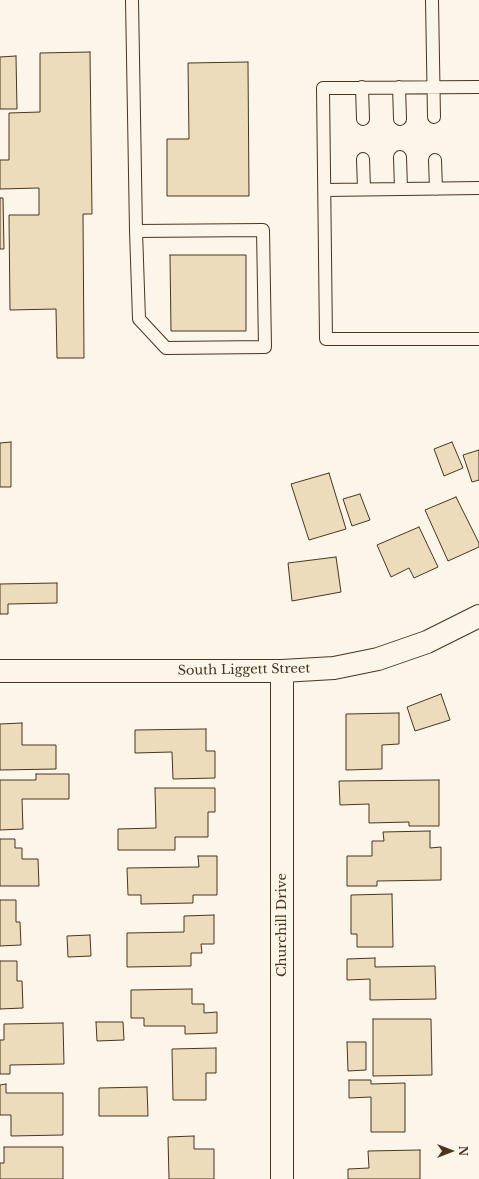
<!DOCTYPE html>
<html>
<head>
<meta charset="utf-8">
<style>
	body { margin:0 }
	#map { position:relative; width:479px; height:1179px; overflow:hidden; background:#fbf6e9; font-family:"Libre Baskerville",serif }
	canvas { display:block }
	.north { position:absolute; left:431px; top:1131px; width:40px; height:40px; -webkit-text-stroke:3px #fbf6e9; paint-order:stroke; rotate:90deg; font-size:11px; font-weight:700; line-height:16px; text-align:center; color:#4a3520 }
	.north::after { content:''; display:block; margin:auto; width:14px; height:18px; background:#4a3520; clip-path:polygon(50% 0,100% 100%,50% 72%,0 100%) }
</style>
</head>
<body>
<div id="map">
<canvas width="479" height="1179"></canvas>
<div class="north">N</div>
</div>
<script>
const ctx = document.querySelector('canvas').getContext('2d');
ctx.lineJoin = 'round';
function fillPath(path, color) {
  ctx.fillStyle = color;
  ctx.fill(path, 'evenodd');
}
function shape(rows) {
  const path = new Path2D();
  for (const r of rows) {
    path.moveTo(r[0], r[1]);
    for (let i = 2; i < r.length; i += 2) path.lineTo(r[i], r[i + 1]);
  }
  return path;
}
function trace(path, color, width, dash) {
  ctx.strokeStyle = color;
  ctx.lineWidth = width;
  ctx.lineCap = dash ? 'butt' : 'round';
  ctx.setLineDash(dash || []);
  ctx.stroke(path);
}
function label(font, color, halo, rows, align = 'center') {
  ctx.font = font + ' "Libre Baskerville",serif';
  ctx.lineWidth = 3;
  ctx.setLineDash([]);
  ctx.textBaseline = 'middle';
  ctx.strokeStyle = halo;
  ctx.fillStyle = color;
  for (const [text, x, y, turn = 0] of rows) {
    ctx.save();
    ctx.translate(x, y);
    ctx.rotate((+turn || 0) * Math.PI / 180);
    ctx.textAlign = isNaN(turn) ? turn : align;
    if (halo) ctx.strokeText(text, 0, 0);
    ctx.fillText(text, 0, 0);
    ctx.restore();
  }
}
const building = shape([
	[90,52,92,214,83,214,84,358,57,358,56,309,10,310,9,215,39,215,39,188,0,189,0,160,9,160,9,113,40,112,40,53,90,52],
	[16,56,17,109,0,109,0,57,16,56],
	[248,62,249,196,167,196,167,139,189,139,188,63,248,62],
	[0,198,3,198,4,249,0,249,0,198],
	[170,255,246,255,246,331,171,331,170,255],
	[11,442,11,487,0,487,0,443,11,442],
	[452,442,463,468,444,476,434,449,452,442],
	[479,450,479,480,472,482,463,455,479,450],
	[329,473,346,529,309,540,291,484,329,473],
	[360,494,370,520,352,526,343,499,360,494],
	[456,497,479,543,479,547,448,561,425,510,456,497],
	[419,527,438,567,414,578,409,568,391,577,377,545,419,527],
	[336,557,341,592,292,601,288,563,336,557],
	[57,583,57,603,8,604,8,614,0,614,0,584,57,583],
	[441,694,450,720,415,731,407,707,441,694],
	[399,713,399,744,382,745,382,769,346,770,346,714,399,713],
	[22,723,22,745,56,745,56,769,0,770,0,724,22,723],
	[206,729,206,751,215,751,215,778,173,779,172,752,135,753,135,730,206,729],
	[36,774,69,774,69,799,22,799,23,829,0,830,0,780,36,780,36,774],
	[439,780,439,826,409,826,409,822,369,823,369,804,340,805,339,781,439,780],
	[155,788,215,788,215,812,208,812,208,837,175,837,175,850,118,850,118,829,156,828,155,788],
	[430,831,430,848,441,847,441,880,377,881,377,886,347,886,347,856,372,856,372,841,384,841,383,832,430,831],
	[0,839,15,839,15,848,22,848,22,859,38,859,39,886,0,886,0,839],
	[198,856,217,856,217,895,193,895,193,903,141,904,141,895,128,895,127,868,199,867,198,856],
	[392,894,393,947,357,947,357,934,351,934,351,895,392,894],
	[0,900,16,900,16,922,20,922,21,945,0,946,0,900],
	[214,915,214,944,201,944,202,953,191,953,191,966,127,967,127,933,184,932,184,916,214,915],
	[90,935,91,956,68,957,67,936,90,935],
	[375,958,375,967,435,966,436,999,370,1000,370,979,347,980,347,959,375,958],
	[0,961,17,961,17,981,22,981,23,1008,0,1009,0,961],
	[192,989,192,1004,204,1004,204,1013,217,1012,217,1033,185,1034,185,1026,144,1026,144,1018,131,1018,131,990,192,989],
	[373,1019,431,1019,432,1075,373,1076,373,1019],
	[96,1022,123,1022,124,1040,97,1041,96,1022],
	[63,1023,64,1064,10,1065,10,1074,0,1074,0,1040,4,1040,4,1024,63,1023],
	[347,1042,366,1042,366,1070,348,1071,347,1042],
	[216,1048,216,1073,206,1073,206,1100,173,1100,172,1049,216,1048],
	[349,1080,371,1080,371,1084,405,1083,405,1132,371,1132,371,1097,349,1098,349,1080],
	[6,1084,6,1093,63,1093,63,1135,11,1136,11,1115,0,1115,0,1085,6,1084],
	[147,1087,148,1116,99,1116,99,1088,147,1087],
	[194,1136,194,1149,214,1149,214,1179,169,1179,168,1137,194,1136],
	[4,1147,63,1147,63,1179,0,1179,0,1163,4,1163,4,1147],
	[420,1150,420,1179,348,1179,348,1169,369,1168,368,1151,420,1150]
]);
const lane = shape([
	[132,0,136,231,139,319,166,348,265,347,263,230,136,231],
	[432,0,434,117],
	[362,87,363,119],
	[399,87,400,119],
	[479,87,323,88,326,339,479,339],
	[400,157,401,189],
	[363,159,364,189],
	[435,160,436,189],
	[325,190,479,188]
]);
const street = shape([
	[0,671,282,671,334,668,378,659,427,642,479,616],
	[282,1179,282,671]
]);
const streetNames = [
	["South Liggett Street",244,670,-1],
	["Churchill Drive",282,925,-90]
];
fillPath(building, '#ecdcbc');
trace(building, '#4a3520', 1);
trace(lane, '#4a3520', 14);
trace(street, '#4a3520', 24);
trace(lane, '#fbf6e9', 12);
trace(street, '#fbf6e9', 22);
label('13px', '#4a3520', '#fbf6e9', streetNames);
</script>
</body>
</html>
